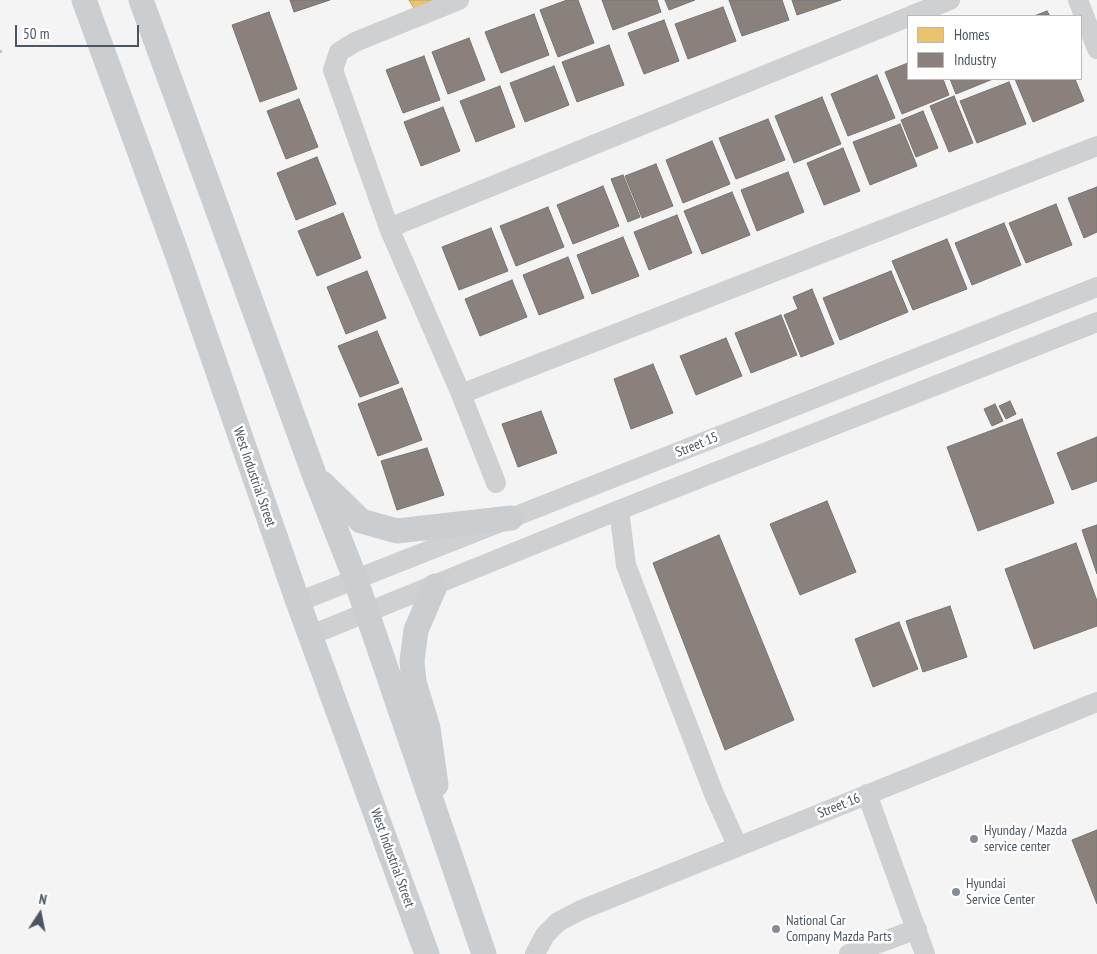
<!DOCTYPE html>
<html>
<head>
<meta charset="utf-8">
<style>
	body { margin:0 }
	#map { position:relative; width:1097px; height:954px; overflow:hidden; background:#f4f4f4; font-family:"PT Sans Narrow",sans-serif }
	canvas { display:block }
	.legend { position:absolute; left:907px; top:15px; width:175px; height:65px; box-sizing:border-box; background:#fff; border:1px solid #b7bbc0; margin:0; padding:6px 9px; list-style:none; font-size:15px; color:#4a5661 }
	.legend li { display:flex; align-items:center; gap:10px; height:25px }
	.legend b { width:25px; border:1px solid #b7bbc0 }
	.north { position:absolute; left:15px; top:889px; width:50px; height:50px; -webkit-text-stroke:4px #fff; paint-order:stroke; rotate:11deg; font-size:14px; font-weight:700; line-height:20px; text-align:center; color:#4a5661 }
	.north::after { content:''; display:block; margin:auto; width:18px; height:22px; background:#4a5661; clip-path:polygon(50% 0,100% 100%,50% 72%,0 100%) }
	.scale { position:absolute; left:15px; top:25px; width:124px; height:22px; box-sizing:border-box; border:2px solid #4a5661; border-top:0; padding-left:6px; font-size:15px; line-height:18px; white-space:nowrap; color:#4a5661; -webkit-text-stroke:4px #fff; paint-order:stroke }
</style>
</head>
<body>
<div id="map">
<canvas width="1097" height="954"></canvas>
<ul class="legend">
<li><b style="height:14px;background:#e9c46a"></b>Homes</li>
<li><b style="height:14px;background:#8a817c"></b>Industry</li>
</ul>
<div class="north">N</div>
<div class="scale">50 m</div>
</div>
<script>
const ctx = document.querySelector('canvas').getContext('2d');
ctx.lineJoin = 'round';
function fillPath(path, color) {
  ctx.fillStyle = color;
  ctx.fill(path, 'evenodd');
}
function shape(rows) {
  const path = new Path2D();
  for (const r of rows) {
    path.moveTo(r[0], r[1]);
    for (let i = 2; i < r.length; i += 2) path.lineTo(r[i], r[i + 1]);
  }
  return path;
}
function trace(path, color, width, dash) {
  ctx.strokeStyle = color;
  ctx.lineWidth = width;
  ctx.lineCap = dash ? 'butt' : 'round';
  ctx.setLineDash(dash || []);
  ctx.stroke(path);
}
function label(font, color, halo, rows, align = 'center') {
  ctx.font = font + ' "PT Sans Narrow",sans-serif';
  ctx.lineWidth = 5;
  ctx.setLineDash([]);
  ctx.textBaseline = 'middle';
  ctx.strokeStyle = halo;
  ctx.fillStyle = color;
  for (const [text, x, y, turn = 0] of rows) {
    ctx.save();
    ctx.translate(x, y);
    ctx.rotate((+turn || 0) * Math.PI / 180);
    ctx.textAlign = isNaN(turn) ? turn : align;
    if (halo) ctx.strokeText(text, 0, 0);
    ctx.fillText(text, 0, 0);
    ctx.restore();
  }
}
const homes = shape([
	[409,0,433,0,414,8,409,0]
]);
const industry = shape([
	[290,0,330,0,294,12,290,0],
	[567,0,578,0,594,43,558,57,540,10,567,0],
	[602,0,657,0,661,12,613,30,602,0],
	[665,0,695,0,669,10,665,0],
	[729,0,782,0,789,20,742,36,729,0],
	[792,0,841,0,797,15,792,0],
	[723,7,736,41,688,59,675,24,723,7],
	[1047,11,1050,16,1034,16,1047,11],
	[269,12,297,89,260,102,232,25,269,12],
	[534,14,549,55,501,73,485,32,534,14],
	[664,20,679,61,644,74,628,33,664,20],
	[469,38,485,80,448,94,432,52,469,38],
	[609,45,624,85,577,102,562,62,609,45],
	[424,56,440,100,403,113,386,70,424,56],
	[908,63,908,79,943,79,949,95,902,114,885,72,908,63],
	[554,66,569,105,525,122,510,83,554,66],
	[877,75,895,118,848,136,831,94,877,75],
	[950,79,993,79,956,94,950,79],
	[1015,79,1075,79,1084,101,1033,122,1015,79],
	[1009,82,1026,124,977,143,960,101,1009,82],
	[500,86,515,127,476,142,460,101,500,86],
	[954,96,973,143,949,152,930,106,954,96],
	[822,97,841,144,794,163,775,116,822,97],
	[299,99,318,147,286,159,267,111,299,99],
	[443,107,460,151,421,166,404,122,443,107],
	[923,111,938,148,916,157,901,120,923,111],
	[768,119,785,160,736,179,719,138,768,119],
	[900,124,917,166,870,185,853,142,900,124],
	[712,141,730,184,683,203,666,160,712,141],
	[843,148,860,191,824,205,807,163,843,148],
	[317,157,336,204,296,220,277,173,317,157],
	[656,164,673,206,642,218,625,176,656,164],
	[788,172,804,212,757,231,741,190,788,172],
	[623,175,640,217,628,222,611,179,623,175],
	[603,186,619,226,573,244,557,205,603,186],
	[1097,187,1097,232,1084,238,1068,198,1097,187],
	[732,192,750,235,702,254,684,211,732,192],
	[1056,204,1072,245,1026,263,1009,223,1056,204],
	[548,207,564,247,516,266,500,226,548,207],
	[343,213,361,258,317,276,298,231,343,213],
	[677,215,692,253,649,270,634,232,677,215],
	[1004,223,1021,265,972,285,955,243,1004,223],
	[491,228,508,271,459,290,442,247,491,228],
	[623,237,639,276,592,294,577,255,623,237],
	[947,239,967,289,913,310,892,261,947,239],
	[568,257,584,298,539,315,523,275,568,257],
	[367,271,386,318,346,334,327,287,367,271],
	[891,271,908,312,840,340,823,298,891,271],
	[512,280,527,317,480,336,465,299,512,280],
	[812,289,834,344,801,357,784,315,798,309,793,297,812,289],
	[781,315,797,355,751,373,735,333,781,315],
	[377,331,399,383,360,397,338,346,377,331],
	[726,338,742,376,696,395,680,356,726,338],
	[653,364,673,413,631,429,614,379,653,364],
	[402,388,422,440,378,456,358,404,402,388],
	[1010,401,1016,414,1006,419,999,406,1010,401],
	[995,404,1003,421,992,426,984,409,995,404],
	[541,411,557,453,518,467,502,424,541,411],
	[1022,419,1054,503,978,531,947,447,1022,419],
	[1097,437,1097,481,1072,490,1057,453,1097,437],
	[427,448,444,495,397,510,381,461,427,448],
	[827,501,856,572,800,595,770,524,827,501],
	[1097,525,1097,574,1082,530,1097,525],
	[719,535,794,720,725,750,653,563,719,535],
	[1076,543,1097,601,1097,626,1034,649,1005,569,1076,543],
	[950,606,967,657,923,672,906,621,950,606],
	[899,622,918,669,873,687,855,639,899,622],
	[1097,830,1097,904,1072,840,1097,830]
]);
const path = shape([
	[0,50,1,53]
]);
const minor = shape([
	[459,0,355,42,339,52,333,70,389,228,461,394,496,483],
	[1078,0,1097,49],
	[910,16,950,0],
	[389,228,908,17],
	[461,394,1097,146],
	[619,510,626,565,714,794,738,847],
	[298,602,1097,287],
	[311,635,619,510,1097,322],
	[867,794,925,954],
	[535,954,545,935,558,922,581,910,1097,702],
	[849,954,917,929]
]);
const major = shape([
	[84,0,177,254,298,602,427,954],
	[141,0,314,474,355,578,484,954],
	[322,483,361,521,397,531,511,518],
	[435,586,416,630,412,661,414,682,428,728,436,785]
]);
const markers = [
	[974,839,5,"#868d94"],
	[956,892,5,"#868d94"],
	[776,929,5,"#868d94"]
];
const streetNames = [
	["Street 15",697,445,-22],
	["West Industrial Street",254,477,71],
	["Street 16",839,806,-22],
	["West Industrial Street",392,858,70]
];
const poiNames = [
	["Hyunday / Mazda",984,831],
	["service center",984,847],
	["Hyundai",966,884],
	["Service Center",966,900],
	["National Car",786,921],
	["Company Mazda Parts",786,937]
];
fillPath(homes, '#e9c46a');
trace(homes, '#b9a367', 1);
fillPath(industry, '#8a817c');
trace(industry, '#777474', 1);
trace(path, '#bcc7c4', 3, [4, 2.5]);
trace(minor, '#ced0d2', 20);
trace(major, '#caced1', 25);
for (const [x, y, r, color] of markers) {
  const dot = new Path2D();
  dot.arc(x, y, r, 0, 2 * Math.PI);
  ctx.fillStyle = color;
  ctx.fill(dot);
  trace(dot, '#fff', 2);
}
label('14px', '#4a5661', '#fff', streetNames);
label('14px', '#4a5661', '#fff', poiNames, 'left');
</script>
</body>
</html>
